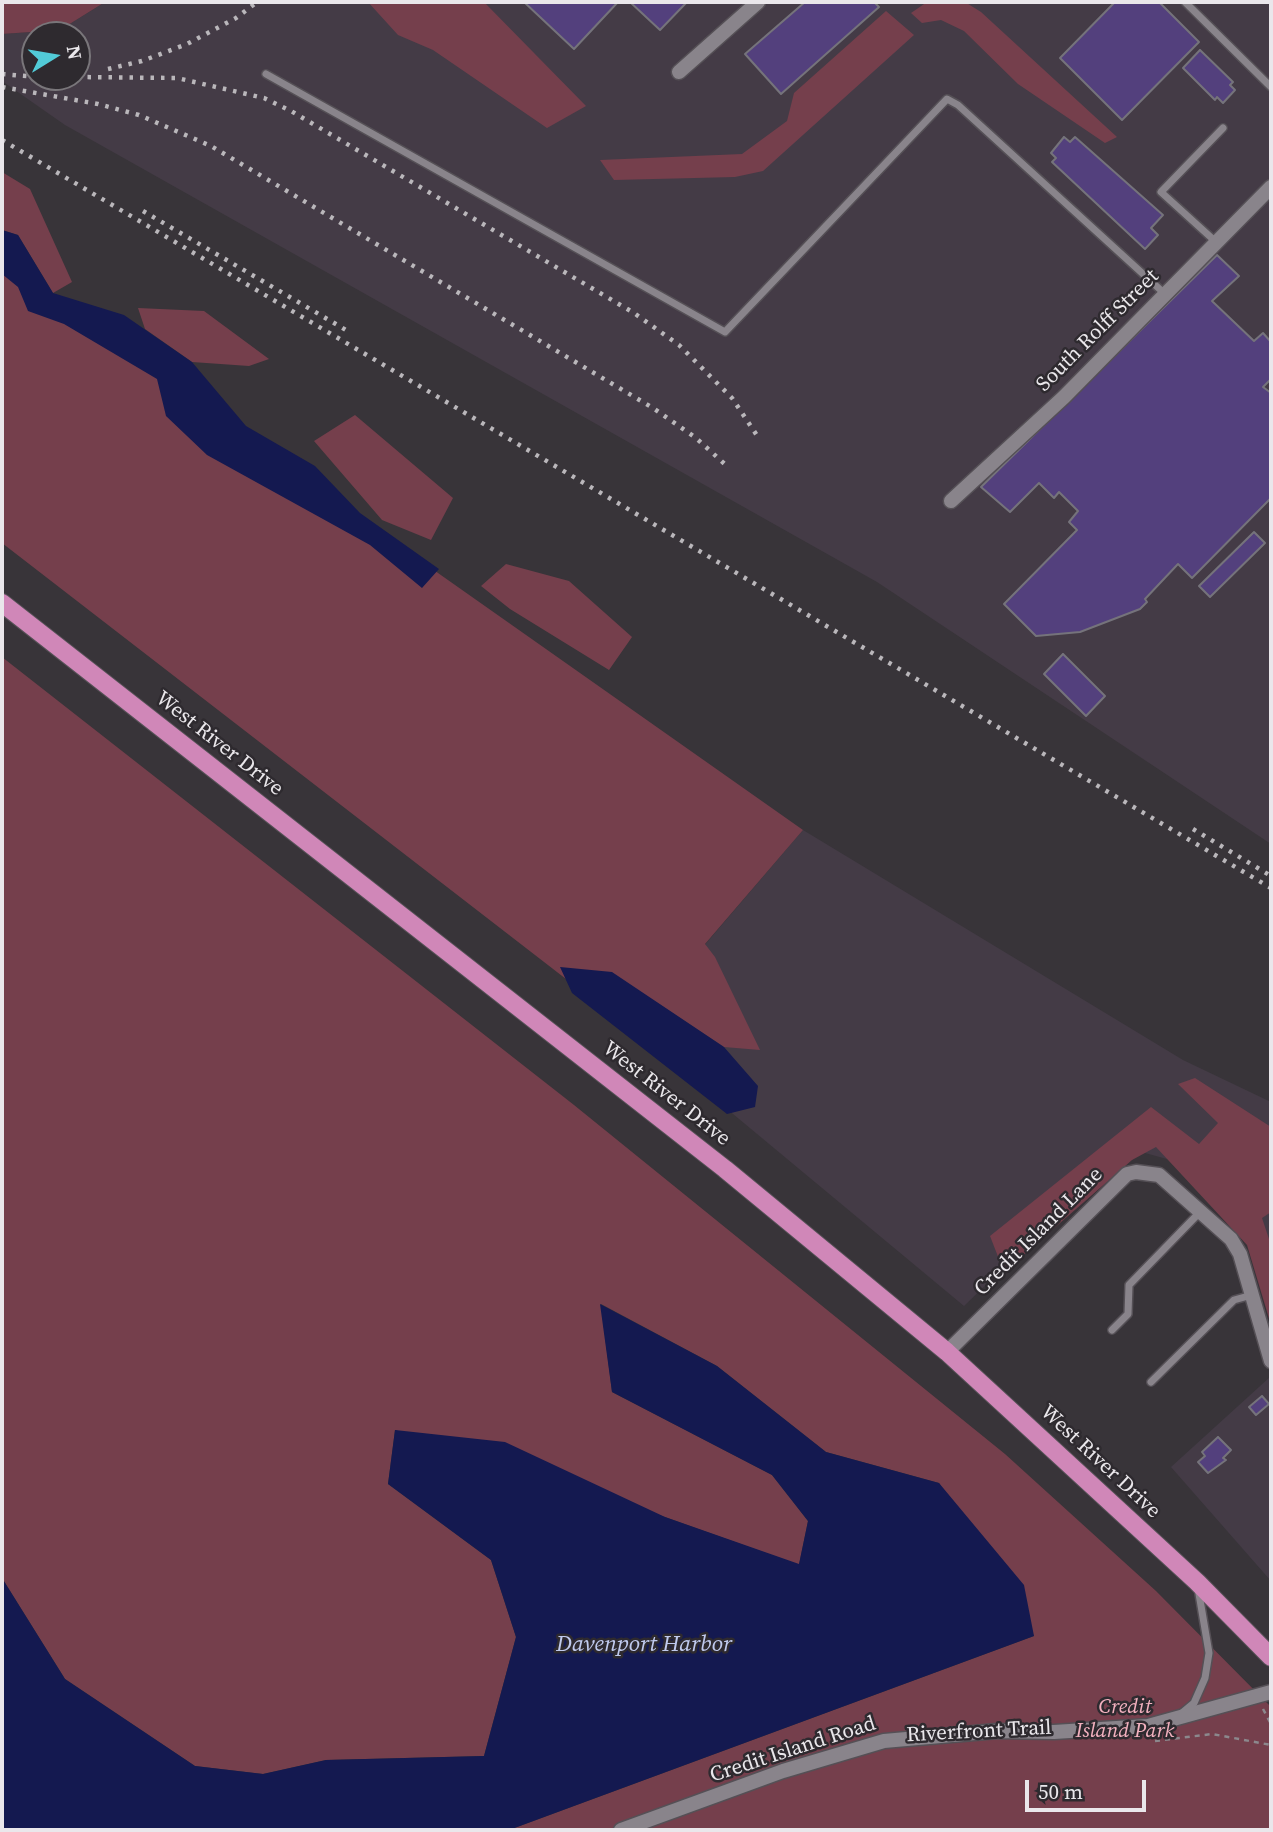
<!DOCTYPE html>
<html>
<head>
<meta charset="utf-8">
<style>
	body { margin:0 }
	#map { position:relative; width:1273px; height:1832px; overflow:hidden; background:#383439; font-family:"Source Serif 4",serif }
	canvas { display:block }
	.frame { position:absolute; inset:0; border:4px solid #eae7eb; pointer-events:none }
	.north { position:absolute; left:21px; top:21px; width:70px; height:70px; box-sizing:border-box; background:#2e2a2f; border:2px solid #79767a; border-radius:50%; rotate:79deg; font-size:19px; font-weight:700; line-height:28px; text-align:center; color:#eae7eb }
	.north::after { content:''; display:block; margin:auto; width:24px; height:32px; background:#52cbd7; clip-path:polygon(50% 0,100% 100%,50% 72%,0 100%) }
	.scale { position:absolute; left:1025px; top:1780px; width:121px; height:32px; box-sizing:border-box; border:4px solid #eae7eb; border-top:0; padding-left:9px; font-size:21px; line-height:24px; white-space:nowrap; color:#eae7eb; -webkit-text-stroke:5px #2e2a2f; paint-order:stroke }
</style>
</head>
<body>
<div id="map">
<canvas width="1273" height="1832"></canvas>
<div class="frame"></div>
<div class="north">N</div>
<div class="scale">50 m</div>
</div>
<script>
const ctx = document.querySelector('canvas').getContext('2d');
ctx.lineJoin = 'round';
function fillPath(path, color) {
  ctx.fillStyle = color;
  ctx.fill(path, 'evenodd');
}
function shape(rows) {
  const path = new Path2D();
  for (const r of rows) {
    path.moveTo(r[0], r[1]);
    for (let i = 2; i < r.length; i += 2) path.lineTo(r[i], r[i + 1]);
  }
  return path;
}
function trace(path, color, width, dash) {
  ctx.strokeStyle = color;
  ctx.lineWidth = width;
  ctx.lineCap = dash ? 'butt' : 'round';
  ctx.setLineDash(dash || []);
  ctx.stroke(path);
}
function label(font, color, halo, rows, align = 'center') {
  ctx.font = font + ' "Source Serif 4",serif';
  ctx.lineWidth = 5;
  ctx.setLineDash([]);
  ctx.textBaseline = 'middle';
  ctx.strokeStyle = halo;
  ctx.fillStyle = color;
  for (const [text, x, y, turn = 0] of rows) {
    ctx.save();
    ctx.translate(x, y);
    ctx.rotate((+turn || 0) * Math.PI / 180);
    ctx.textAlign = isNaN(turn) ? turn : align;
    if (halo) ctx.strokeText(text, 0, 0);
    ctx.fillText(text, 0, 0);
    ctx.restore();
  }
}
const built = shape([
	[105,2,1271,2,1271,844,877,582,65,125,2,81,2,34,60,30],
	[35,35,77,35,77,77,35,77],
	[803,830,1183,1060,1271,1102,1271,1300,1257,1250,1185,1164,1127,1148,964,1306,632,1030],
	[1270,1377,1271,1381,1271,1581,1171,1467]
]);
const green = shape([
	[2,2,105,2,60,30,2,34],
	[368,2,484,2,586,106,547,128,433,50,398,35],
	[927,2,965,2,981,12,1117,137,1105,143,1018,84,964,31,941,20,922,23,911,13],
	[886,11,914,35,763,171,735,177,614,180,600,160,742,154,787,121,794,93],
	[2,172,30,189,72,282,53,293,18,235,2,230],
	[2,266,803,830,705,944,715,957,760,1050,724,1047,656,1002,632,1030,2,543],
	[138,308,204,311,269,359,249,366,192,362,145,329],
	[355,415,453,498,431,540,382,520,314,441],
	[506,564,569,581,632,637,609,670,510,609,481,586],
	[2,657,574,1105,1005,1454,1156,1591,1271,1707,1271,1830,509,1830,1034,1636,939,1483,826,1452,717,1366,601,1304,612,1392,772,1475,808,1521,799,1565,665,1517,395,1430,388,1484,491,1560,516,1637,484,1756,326,1760,263,1774,195,1766,65,1679,2,1578],
	[1195,1078,1271,1127,1271,1212,1262,1218,1271,1245,1271,1325,1247,1245,1156,1147,1132,1160,1004,1272,990,1236,1151,1107,1199,1144,1218,1123,1178,1084]
]);
const water = shape([
	[2,230,18,235,53,293,124,315,192,362,246,426,315,466,360,513,439,569,422,588,370,545,207,455,166,416,157,379,64,324,28,311,18,287,2,274],
	[560,967,612,972,724,1047,758,1086,755,1107,727,1114,572,993],
	[600,1304,717,1366,826,1452,939,1483,1024,1585,1034,1636,509,1830,2,1830,2,1578,65,1679,195,1766,263,1774,326,1760,484,1756,516,1637,491,1560,388,1484,395,1430,505,1442,665,1517,799,1564,808,1521,772,1475,612,1392]
]);
const building = shape([
	[524,2,618,2,574,49,524,2],
	[630,2,687,2,660,30,630,2],
	[805,2,874,2,879,7,781,94,745,54,805,2],
	[1115,2,1159,2,1199,42,1122,120,1060,58,1115,2],
	[1200,50,1233,82,1230,85,1235,90,1223,103,1217,97,1215,100,1183,68,1200,50],
	[1064,137,1070,142,1075,137,1163,215,1151,228,1158,235,1145,249,1052,162,1056,158,1051,153,1064,137],
	[1217,255,1239,276,1212,301,1254,341,1263,333,1271,342,1271,379,1263,387,1271,393,1271,498,1192,578,1178,564,1145,599,1147,602,1140,609,1080,632,1036,636,1004,604,1077,530,1069,522,1078,511,1059,492,1054,498,1039,483,1010,512,981,487,1217,255],
	[1254,532,1265,543,1210,597,1199,586,1254,532],
	[1063,654,1105,696,1086,716,1044,674,1063,654],
	[1262,1396,1269,1404,1256,1415,1249,1407,1262,1396],
	[1218,1437,1231,1450,1223,1458,1226,1460,1208,1473,1198,1462,1205,1456,1202,1452,1218,1437]
]);
const path = shape([
	[1263,1709,1271,1724],
	[1155,1741,1212,1734,1271,1745]
]);
const lane = shape([
	[1185,2,1271,87],
	[266,74,725,332,947,99,958,105,1165,294],
	[1216,242,1161,192,1223,128],
	[1112,1330,1128,1314,1129,1285,1200,1212],
	[1151,1382,1234,1300,1252,1295],
	[1182,1713,1194,1703,1205,1678,1209,1653,1198,1588]
]);
const street = shape([
	[679,72,758,2],
	[951,501,1064,397,1271,187],
	[947,1352,1127,1174,1136,1172,1159,1175,1231,1239,1240,1254,1271,1361],
	[621,1830,783,1771,884,1741,997,1731,1054,1732,1148,1726,1271,1692]
]);
const primary = shape([
	[2,603,725,1169,947,1352,1197,1582,1271,1657]
]);
const rail = shape([
	[108,69,142,61,187,44,236,18,257,2],
	[2,74,37,77],
	[77,77,177,78,264,98,291,111,634,313,679,345,732,398,758,437],
	[2,87,98,104,139,115,211,146,653,408,696,438,728,467],
	[2,140,1271,888],
	[143,211,346,330],
	[1193,829,1271,876]
]);
const streetNames = [
	["South Rolff Street",1098,331,-45],
	["West River Drive",219,744,38],
	["West River Drive",666,1094,38],
	["Credit Island Lane",1039,1232,-45],
	["West River Drive",1100,1462,43],
	["Riverfront Trail",979,1732,-3],
	["Credit Island Road",793,1750,-18]
];
const parkNames = [
	["Credit",1125,1708],
	["Island Park",1125,1732]
];
const waterNames = [
	["Davenport Harbor",644,1645]
];
fillPath(built, '#443b46');
fillPath(green, '#753f4c');
fillPath(water, '#141950');
fillPath(building, '#53407d');
trace(building, '#75737b', 2);
trace(lane, '#555056', 10);
trace(street, '#555056', 17);
trace(primary, '#555056', 20);
trace(path, '#8c888d', 2.5, [5, 5]);
trace(lane, '#89848b', 7);
trace(street, '#89848b', 14);
trace(primary, '#d087b8', 18);
trace(rail, '#bab7bb', 4.5, [3.5, 7]);
label('21px', '#eae7eb', '#2e2a2f', streetNames);
label('italic 21px', '#f3b1bf', '#2e2a2f', parkNames);
label('italic 23px', '#c0caee', '#2e2a2f', waterNames);
</script>
</body>
</html>
